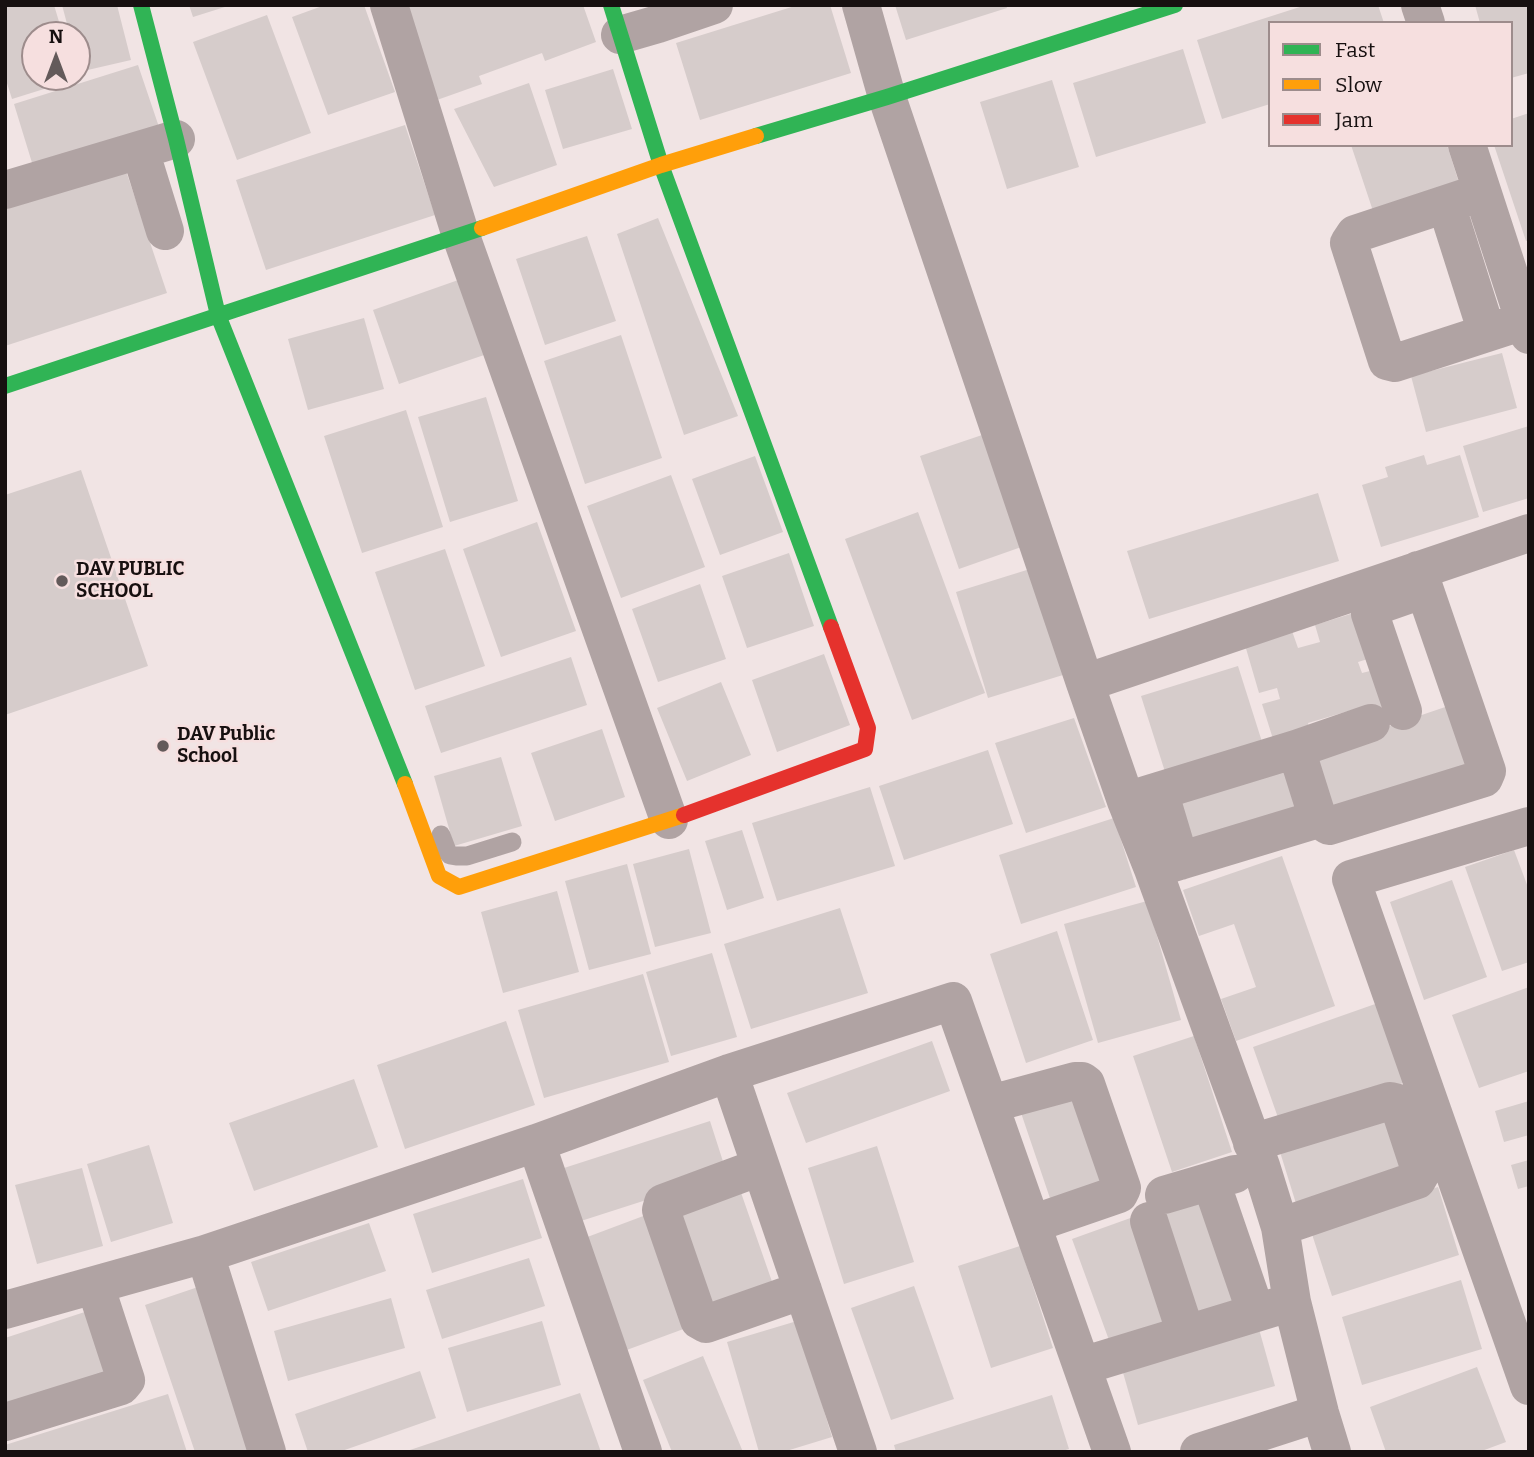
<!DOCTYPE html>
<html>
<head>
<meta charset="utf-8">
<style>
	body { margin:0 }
	#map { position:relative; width:1534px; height:1457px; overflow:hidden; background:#f1e4e4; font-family:Bitter,serif }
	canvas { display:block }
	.frame { position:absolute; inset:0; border:7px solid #171010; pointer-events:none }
	.legend { position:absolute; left:1268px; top:21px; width:245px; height:126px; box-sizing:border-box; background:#f6dfdf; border:2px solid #9d8c8c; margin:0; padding:9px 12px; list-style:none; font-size:21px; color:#171010 }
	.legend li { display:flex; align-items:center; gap:14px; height:35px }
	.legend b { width:35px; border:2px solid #9d8c8c }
	.north { position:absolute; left:21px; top:21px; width:70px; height:70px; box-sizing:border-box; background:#f6dfdf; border:2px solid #9d8c8c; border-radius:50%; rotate:0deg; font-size:19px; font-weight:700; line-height:28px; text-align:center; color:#171010 }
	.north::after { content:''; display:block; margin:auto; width:24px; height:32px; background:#635a5a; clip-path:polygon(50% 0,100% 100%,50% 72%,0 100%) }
</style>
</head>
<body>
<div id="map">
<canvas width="1534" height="1457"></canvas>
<div class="frame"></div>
<ul class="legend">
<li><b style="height:9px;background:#30b455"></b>Fast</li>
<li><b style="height:9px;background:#ff9f0a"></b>Slow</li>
<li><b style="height:9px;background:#e5322d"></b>Jam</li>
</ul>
<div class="north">N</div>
</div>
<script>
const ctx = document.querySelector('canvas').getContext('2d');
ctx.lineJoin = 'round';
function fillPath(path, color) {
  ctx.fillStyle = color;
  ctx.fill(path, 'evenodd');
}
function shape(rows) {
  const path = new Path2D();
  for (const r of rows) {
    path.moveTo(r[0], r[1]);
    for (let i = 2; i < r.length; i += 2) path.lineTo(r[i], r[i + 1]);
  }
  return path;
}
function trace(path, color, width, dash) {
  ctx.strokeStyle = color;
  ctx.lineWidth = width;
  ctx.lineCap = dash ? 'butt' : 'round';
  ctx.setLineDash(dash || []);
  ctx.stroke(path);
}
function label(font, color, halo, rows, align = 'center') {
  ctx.font = font + ' Bitter,serif';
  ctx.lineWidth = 5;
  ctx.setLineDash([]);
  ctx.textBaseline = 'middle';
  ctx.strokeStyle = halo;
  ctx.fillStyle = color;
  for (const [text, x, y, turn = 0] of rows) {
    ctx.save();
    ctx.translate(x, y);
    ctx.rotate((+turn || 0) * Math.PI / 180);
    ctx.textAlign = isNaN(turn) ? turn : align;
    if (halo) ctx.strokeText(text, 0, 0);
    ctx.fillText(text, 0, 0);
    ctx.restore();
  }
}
const building = shape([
	[5,5,54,5,63,35,35,35,35,77,76,77,76,79,12,99,5,77],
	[62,5,117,5,131,60,79,72,77,65,77,35,70,35],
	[189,5,228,5,228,6,193,17],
	[325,5,364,5,395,92,328,115,292,17],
	[402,5,583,5,596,42,545,61,542,53,479,76,482,84,437,100],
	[798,5,830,5,851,73,700,120,676,43],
	[895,5,1006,5,1007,8,906,40],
	[1306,5,1378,5,1384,23,1270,23,1270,104,1222,119,1197,40],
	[1475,5,1529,5,1529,73,1511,78,1511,23,1480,23],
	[267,15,311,133,237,160,193,42],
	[1183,49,1206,123,1096,157,1073,83],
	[138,65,159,127,33,166,14,104],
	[613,69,632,129,563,149,545,90],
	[1052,80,1079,167,1007,189,980,102],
	[529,83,557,165,494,187,454,109],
	[1529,113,1529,240,1526,241,1494,145,1511,145,1511,119],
	[405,125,435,215,266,270,236,180],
	[1351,145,1447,145,1460,186,1374,214],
	[124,165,167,293,5,346,5,204],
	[658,218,738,416,684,435,617,234],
	[587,236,616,321,545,345,516,259],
	[464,278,490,353,399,384,373,310],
	[364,318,384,389,308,410,288,339],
	[621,335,662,458,585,484,544,361],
	[1502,353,1517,408,1426,432,1411,376],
	[486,397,518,501,450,522,418,417],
	[406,410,443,527,362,553,324,436],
	[1529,426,1529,498,1483,512,1463,446],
	[988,433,1027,545,959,569,920,456],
	[1424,455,1427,465,1460,455,1479,517,1381,547,1362,485,1388,477,1385,467],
	[755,456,783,532,720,555,692,479],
	[81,470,148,666,5,715,5,495],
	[671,475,705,567,621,598,587,506],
	[1318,493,1339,561,1149,619,1127,551],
	[918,512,985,693,912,720,845,539],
	[537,522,576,631,501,657,463,549],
	[445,549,485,666,415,690,375,572],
	[789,553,814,626,747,648,722,576],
	[1030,569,1063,675,988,698,956,592],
	[700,584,726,659,658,682,632,609],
	[1357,612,1371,658,1358,662,1362,673,1374,670,1385,706,1354,716,1352,710,1308,723,1309,728,1273,739,1262,704,1280,699,1277,688,1259,693,1245,645,1292,631,1298,648,1320,642,1315,625],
	[824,654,850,725,777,752,752,680],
	[571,657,587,705,441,753,425,706],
	[1238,666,1263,745,1166,775,1141,696],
	[721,682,751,755,687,781,657,708],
	[1457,703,1482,769,1327,821,1304,755],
	[1074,718,1106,807,1026,833,995,743],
	[602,729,625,797,555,821,531,753],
	[988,750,1013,824,904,860,879,786],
	[1291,755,1310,812,1181,853,1165,796],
	[501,757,522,826,454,846,434,776],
	[870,787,895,866,777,901,752,823],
	[1114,818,1136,887,1021,924,999,855],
	[742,830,764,898,727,910,705,841],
	[689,849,711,933,655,947,633,864],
	[1514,850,1529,890,1529,962,1502,971,1465,867],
	[1282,856,1335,1006,1236,1041,1221,999,1256,987,1234,924,1199,936,1183,890],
	[627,864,651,954,589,970,565,881],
	[1452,880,1487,977,1424,1000,1390,902],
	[557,891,579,972,503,993,481,912],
	[1147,901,1181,1020,1098,1043,1064,924],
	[840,908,868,993,751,1029,724,944],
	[1057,931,1093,1040,1026,1063,990,954],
	[712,953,737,1037,671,1056,646,972],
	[643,974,669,1062,544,1098,518,1010],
	[1529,987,1529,1071,1479,1088,1452,1015],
	[1378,1003,1406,1082,1281,1126,1253,1047],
	[506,1021,535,1105,405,1149,377,1065],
	[1194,1036,1232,1152,1172,1172,1133,1056],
	[932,1041,950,1091,806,1143,787,1093],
	[354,1079,378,1147,254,1191,229,1123],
	[1080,1084,1117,1189,1054,1210,1018,1104],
	[1529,1101,1529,1135,1504,1142,1495,1111],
	[1393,1105,1416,1175,1298,1210,1276,1139],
	[710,1121,727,1174,581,1221,564,1168],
	[149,1145,173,1223,111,1242,87,1164],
	[877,1146,914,1262,844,1284,808,1168],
	[1529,1160,1529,1186,1518,1189,1511,1165],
	[82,1168,103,1246,37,1264,15,1185],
	[523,1179,542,1238,432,1273,413,1214],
	[738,1184,777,1296,704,1320,666,1209],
	[1438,1187,1459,1255,1332,1296,1310,1228],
	[1211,1191,1247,1301,1195,1317,1160,1205],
	[654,1212,697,1324,624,1351,582,1239],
	[1136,1216,1176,1329,1113,1351,1072,1239],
	[369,1223,386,1271,268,1311,251,1262],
	[1020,1246,1053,1348,991,1368,958,1266],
	[529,1258,545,1306,442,1339,426,1290],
	[1461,1280,1482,1349,1362,1385,1342,1317],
	[914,1286,954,1399,891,1420,851,1308],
	[198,1287,254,1448,242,1452,195,1452,145,1305],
	[391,1298,405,1348,288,1381,274,1331],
	[97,1308,120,1379,5,1416,5,1338],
	[542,1321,561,1385,467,1412,448,1348],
	[797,1321,832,1437,783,1452,759,1452,727,1342],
	[1257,1322,1275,1386,1138,1425,1120,1362],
	[703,1356,743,1452,672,1452,643,1380],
	[1477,1367,1506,1442,1479,1452,1386,1452,1370,1407],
	[420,1371,436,1418,339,1452,308,1452,295,1414],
	[580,1393,601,1452,407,1452,407,1451],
	[168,1394,187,1452,5,1452,5,1445],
	[1052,1395,1069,1449,1059,1452,896,1452,894,1445]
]);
const lane = shape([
	[441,835,447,851,450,855,456,856,467,856,512,842]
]);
const street = shape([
	[389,5,461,236,669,820],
	[861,5,887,97,1085,683,1126,801,1153,869,1261,1166,1280,1227,1292,1302,1320,1413,1332,1452],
	[1420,5,1426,23],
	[620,35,658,24,714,5],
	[1467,145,1529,335],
	[140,150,165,231],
	[5,190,176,139],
	[1482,192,1355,234,1349,243,1387,361,1395,363,1524,321],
	[1446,204,1487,333],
	[1085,683,1529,533],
	[1403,711,1370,614,1373,607,1416,592],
	[1296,749,1318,819],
	[1159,791,1180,861],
	[1126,801,1296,749,1371,723],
	[1529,826,1351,879,1529,1386],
	[1153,869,1318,819,1329,826,1484,778,1487,771,1418,570],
	[729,1073,858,1452],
	[990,1104,1075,1081,1082,1081,1086,1084,1122,1188,1119,1194,1032,1224],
	[536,1143,643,1452],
	[1252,1143,1390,1101,1398,1103,1421,1173,1417,1180,1280,1227],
	[760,1167,663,1203,661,1210,699,1320,706,1324,803,1290],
	[1211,1182,1256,1313],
	[1164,1195,1235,1174],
	[1149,1221,1186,1334],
	[5,1310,205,1254],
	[1082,1366,1292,1302],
	[5,1422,121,1386,126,1380,95,1285],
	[267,1452,205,1254,536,1143,729,1073,953,1001,1112,1452],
	[1199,1452,1320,1413]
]);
const fast = shape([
	[141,5,176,139,218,315,405,784],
	[611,5,661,165,831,627],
	[756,136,887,97,1175,5],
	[5,386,482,228]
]);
const slow = shape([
	[482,228,661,165,756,136],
	[405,784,439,876,459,887,684,815]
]);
const jam = shape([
	[684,815,865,749,868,728,831,627]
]);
const markers = [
	[62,581,7,"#635a5a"],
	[163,746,7,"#635a5a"]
];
const poiNames = [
	["DAV PUBLIC",76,570],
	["SCHOOL",76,592],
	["DAV Public",177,735],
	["School",177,757]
];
fillPath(building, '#d6cccb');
trace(lane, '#b0a3a3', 19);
trace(street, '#b0a3a3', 38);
trace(fast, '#30b455', 16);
trace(slow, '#ff9f0a', 16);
trace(jam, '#e5322d', 16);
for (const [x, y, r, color] of markers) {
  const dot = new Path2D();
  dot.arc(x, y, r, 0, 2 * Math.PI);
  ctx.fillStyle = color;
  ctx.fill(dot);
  trace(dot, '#f6dfdf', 2.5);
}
label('bold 19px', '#171010', '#f6dfdf', poiNames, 'left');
</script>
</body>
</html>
